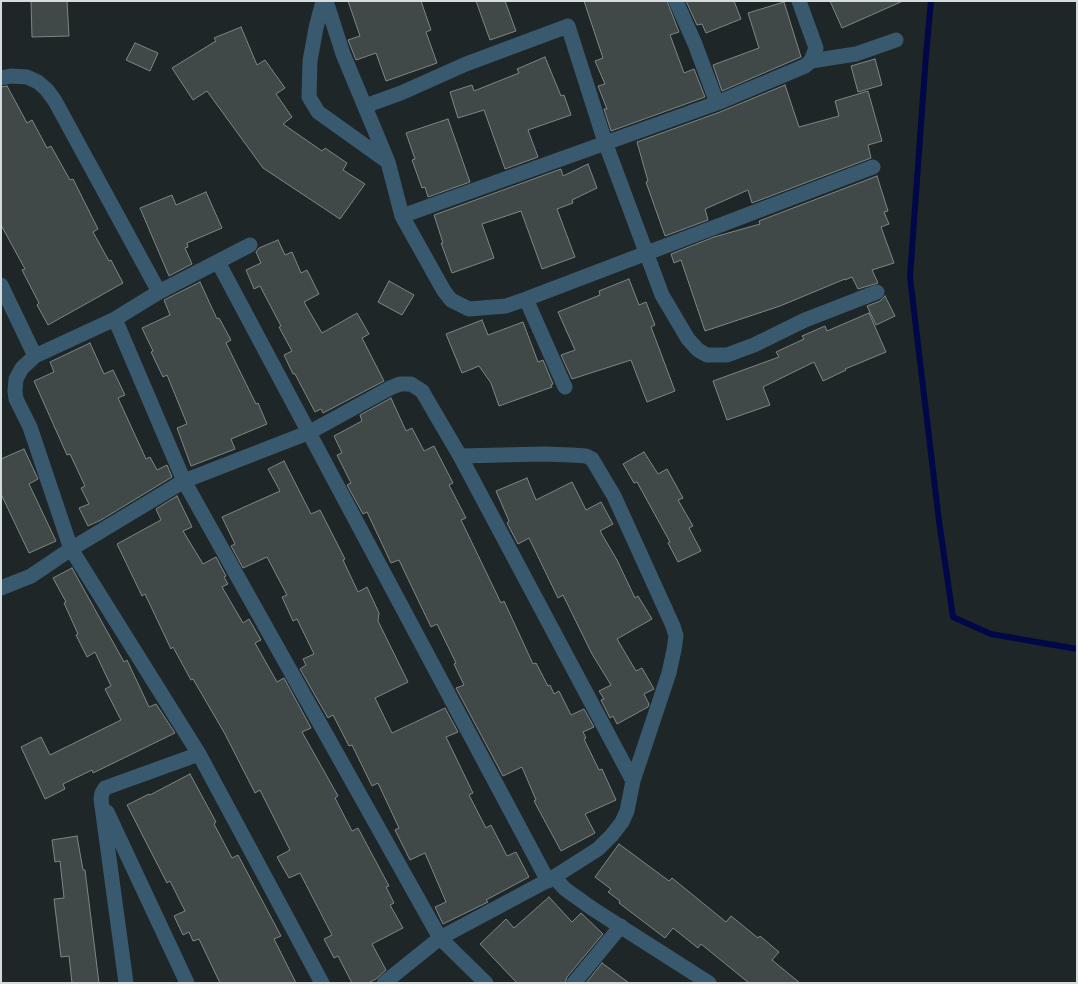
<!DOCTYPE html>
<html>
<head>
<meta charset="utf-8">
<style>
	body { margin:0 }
	#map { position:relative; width:1078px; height:984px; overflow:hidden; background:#1e2628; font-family:Montserrat,sans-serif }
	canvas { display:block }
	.frame { position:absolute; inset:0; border:2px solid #d6dbdc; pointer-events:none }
</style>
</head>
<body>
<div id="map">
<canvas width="1078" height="984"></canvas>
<div class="frame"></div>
</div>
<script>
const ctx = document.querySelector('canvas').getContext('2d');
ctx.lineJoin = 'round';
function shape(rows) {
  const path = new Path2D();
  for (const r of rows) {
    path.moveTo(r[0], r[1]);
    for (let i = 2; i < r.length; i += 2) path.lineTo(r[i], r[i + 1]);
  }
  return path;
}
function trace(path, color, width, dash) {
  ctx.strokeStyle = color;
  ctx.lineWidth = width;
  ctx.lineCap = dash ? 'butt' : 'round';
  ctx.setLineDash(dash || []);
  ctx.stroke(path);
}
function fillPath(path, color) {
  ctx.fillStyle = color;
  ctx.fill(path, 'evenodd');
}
const stream = shape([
	[931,1,926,55,910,277,939,521,953,617,991,634,1077,649]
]);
const building = shape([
	[31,1,67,1,69,36,32,37,31,1],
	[348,1,421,1,431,30,426,32,437,63,386,81,376,53,356,60,348,40,360,36,348,1],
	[476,1,505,1,516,31,490,40,476,1],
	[584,1,667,1,679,32,670,35,684,73,694,69,705,97,611,131,604,109,607,109,598,86,605,84,595,61,603,58,584,1],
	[686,1,734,1,741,19,706,33,702,24,697,25,686,1],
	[830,1,903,1,842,28,830,1],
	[784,2,801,57,722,91,713,65,759,48,748,13,784,2],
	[241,27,257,65,265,60,285,88,276,94,292,117,283,124,322,151,325,148,347,163,343,170,365,184,340,219,263,168,207,91,193,100,172,68,216,41,214,38,241,27],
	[135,43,158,53,150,71,126,60,135,43],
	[545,57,561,96,564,95,571,115,528,130,538,157,505,169,484,110,458,118,450,92,472,85,474,91,519,73,517,69,545,57],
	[875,59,882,85,858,92,851,66,875,59],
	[785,85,799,127,839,116,835,101,868,91,882,141,868,145,871,158,752,203,748,190,705,209,708,220,665,236,646,182,648,181,637,142,720,112,785,85],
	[7,86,27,123,32,120,47,148,51,146,70,180,73,179,98,229,93,232,109,261,111,260,123,283,48,325,37,305,39,303,22,270,25,269,1,225,1,87,7,86],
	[448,119,470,182,428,197,425,187,422,188,412,160,415,159,406,133,448,119],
	[588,164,597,188,572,200,573,203,557,209,575,257,542,269,521,211,482,224,494,258,452,273,441,243,443,243,434,215,561,169,563,176,588,164],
	[877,176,888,211,884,212,889,224,881,227,894,263,872,270,878,283,858,289,852,277,845,280,845,279,780,306,705,331,681,260,674,263,671,254,714,237,760,224,759,221,877,176],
	[206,192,222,228,187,243,188,247,185,248,192,264,169,276,140,208,172,195,176,205,206,192],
	[278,240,285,255,292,252,301,273,307,270,319,294,304,302,322,333,357,313,369,334,362,338,384,381,323,413,321,409,315,412,295,374,293,374,284,355,292,351,279,327,281,326,260,286,254,289,246,270,261,263,256,252,259,248,278,240],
	[629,279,639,305,646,302,655,325,651,327,675,391,647,402,631,360,572,379,561,355,575,350,558,312,600,295,599,291,629,279],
	[389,281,414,295,402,315,378,302,389,281],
	[200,282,217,319,219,318,231,340,226,343,256,404,258,403,267,424,231,439,235,449,191,466,177,428,187,424,167,375,163,377,151,352,153,351,142,328,170,315,164,300,200,282],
	[885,296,895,316,876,325,867,306,880,301,885,296],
	[869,313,886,352,845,369,846,370,823,381,814,362,763,387,770,405,727,420,713,381,779,357,776,352,804,339,802,336,825,326,827,331,869,313],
	[482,320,488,335,523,322,538,362,543,360,553,384,551,385,552,387,499,406,491,383,479,366,462,373,446,334,482,320],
	[90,343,104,374,113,370,125,395,118,398,146,459,150,457,157,470,167,465,172,477,101,520,88,526,79,508,89,504,81,488,85,486,70,454,67,455,34,381,54,372,50,362,90,343],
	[391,398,406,431,412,428,424,451,434,446,453,483,449,485,466,518,461,520,501,603,504,601,533,664,536,663,548,686,550,685,554,694,559,691,571,715,584,709,594,727,583,732,586,738,584,739,599,770,602,769,616,800,585,814,595,833,561,851,534,801,536,800,522,767,503,776,456,688,464,685,454,664,456,663,437,624,431,627,399,560,391,563,367,512,363,514,347,485,351,483,337,455,342,453,334,436,362,421,360,415,391,398],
	[24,449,38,479,29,484,56,541,29,553,1,494,1,459,24,449],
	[644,452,658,474,667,469,683,498,678,500,693,526,689,528,701,551,678,562,668,543,670,542,637,482,634,483,623,464,644,452],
	[284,461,311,514,320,510,345,559,343,560,358,592,367,587,379,613,378,621,408,682,375,698,392,733,445,708,458,732,446,737,473,793,469,795,486,828,491,825,507,856,516,852,529,877,486,900,488,902,443,924,435,907,446,902,425,853,410,860,395,830,399,828,378,783,372,786,352,745,349,746,333,715,328,718,300,669,306,665,303,659,314,654,297,619,293,621,282,597,287,595,267,557,243,568,231,546,235,544,222,517,280,491,268,469,284,461],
	[527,478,536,500,572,482,586,510,601,502,613,524,600,531,617,560,635,598,638,596,652,619,617,639,636,671,642,668,654,689,644,694,649,704,648,707,617,724,613,716,610,718,601,700,604,699,599,691,611,685,592,654,563,595,558,598,529,538,518,544,507,523,509,521,496,491,527,478],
	[177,496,192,527,183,531,203,564,216,557,226,576,224,577,228,584,222,587,243,623,249,619,261,640,255,643,277,682,284,678,311,728,302,732,338,796,335,798,352,831,358,828,389,886,386,887,394,903,390,905,403,928,372,944,386,970,376,979,368,983,352,983,338,956,334,958,324,939,332,935,300,873,289,878,277,857,290,850,260,790,255,793,225,734,193,679,191,680,173,647,171,649,145,594,142,596,117,544,161,520,156,509,177,496],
	[72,568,124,662,127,660,149,707,156,704,175,733,93,773,92,770,63,784,65,789,45,799,21,747,41,737,50,755,121,720,105,689,111,686,95,652,87,657,76,635,78,634,64,603,66,602,53,578,72,568],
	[190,774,216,822,214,824,232,858,238,855,281,936,274,939,296,983,220,983,199,939,193,941,189,932,183,935,174,916,185,911,170,881,167,883,127,805,149,794,150,795,190,774],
	[77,836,83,870,85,870,99,983,72,983,69,956,61,957,54,899,64,898,60,861,55,862,52,840,77,836],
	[619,844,669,881,672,878,726,922,731,916,758,938,760,936,779,952,772,960,800,983,749,983,701,944,698,948,673,928,665,938,619,903,620,901,608,892,611,889,595,877,619,844],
	[549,897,572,922,581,913,603,934,567,977,565,983,517,983,480,944,506,919,514,928,549,897],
	[602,963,629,983,586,983,602,963]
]);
const street = shape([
	[323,1,316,28,310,61,309,97,318,112,388,162],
	[326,1,343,54,388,162,402,216,444,291,451,300,469,309,506,306,526,299,873,167],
	[676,1,695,44,717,103],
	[811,61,856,54,896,40],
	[1,78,11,76,27,77,38,82,47,90,55,101,159,292],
	[365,106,401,93,466,64,568,26,605,142,662,295,688,339,698,350,707,355,727,355,754,345,805,320,877,292],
	[402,216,717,103,805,66,811,61,816,48,799,1],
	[250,245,159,292,115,319,35,356,22,368,16,379,15,391,16,399,30,427,71,549,199,754,322,983],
	[218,262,548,881],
	[1,285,35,356],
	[526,299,565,387],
	[115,319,184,481,440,938,486,983],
	[1,588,31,576,71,549,184,481,310,432,390,388,400,384,411,384,422,391,460,456,633,781],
	[107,812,187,983],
	[554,877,565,889,593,909,709,983],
	[126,983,101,799,102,793,105,788,199,754],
	[384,983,440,938,554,877,598,849,612,835,622,822,627,811,633,781,669,673,674,650,676,636,673,626,614,496,592,459,586,456,572,455,543,454,460,456],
	[574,983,621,926]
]);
trace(stream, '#000847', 6);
fillPath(building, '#404948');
trace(building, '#7d8786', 1);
trace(street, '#39596e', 15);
</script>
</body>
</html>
